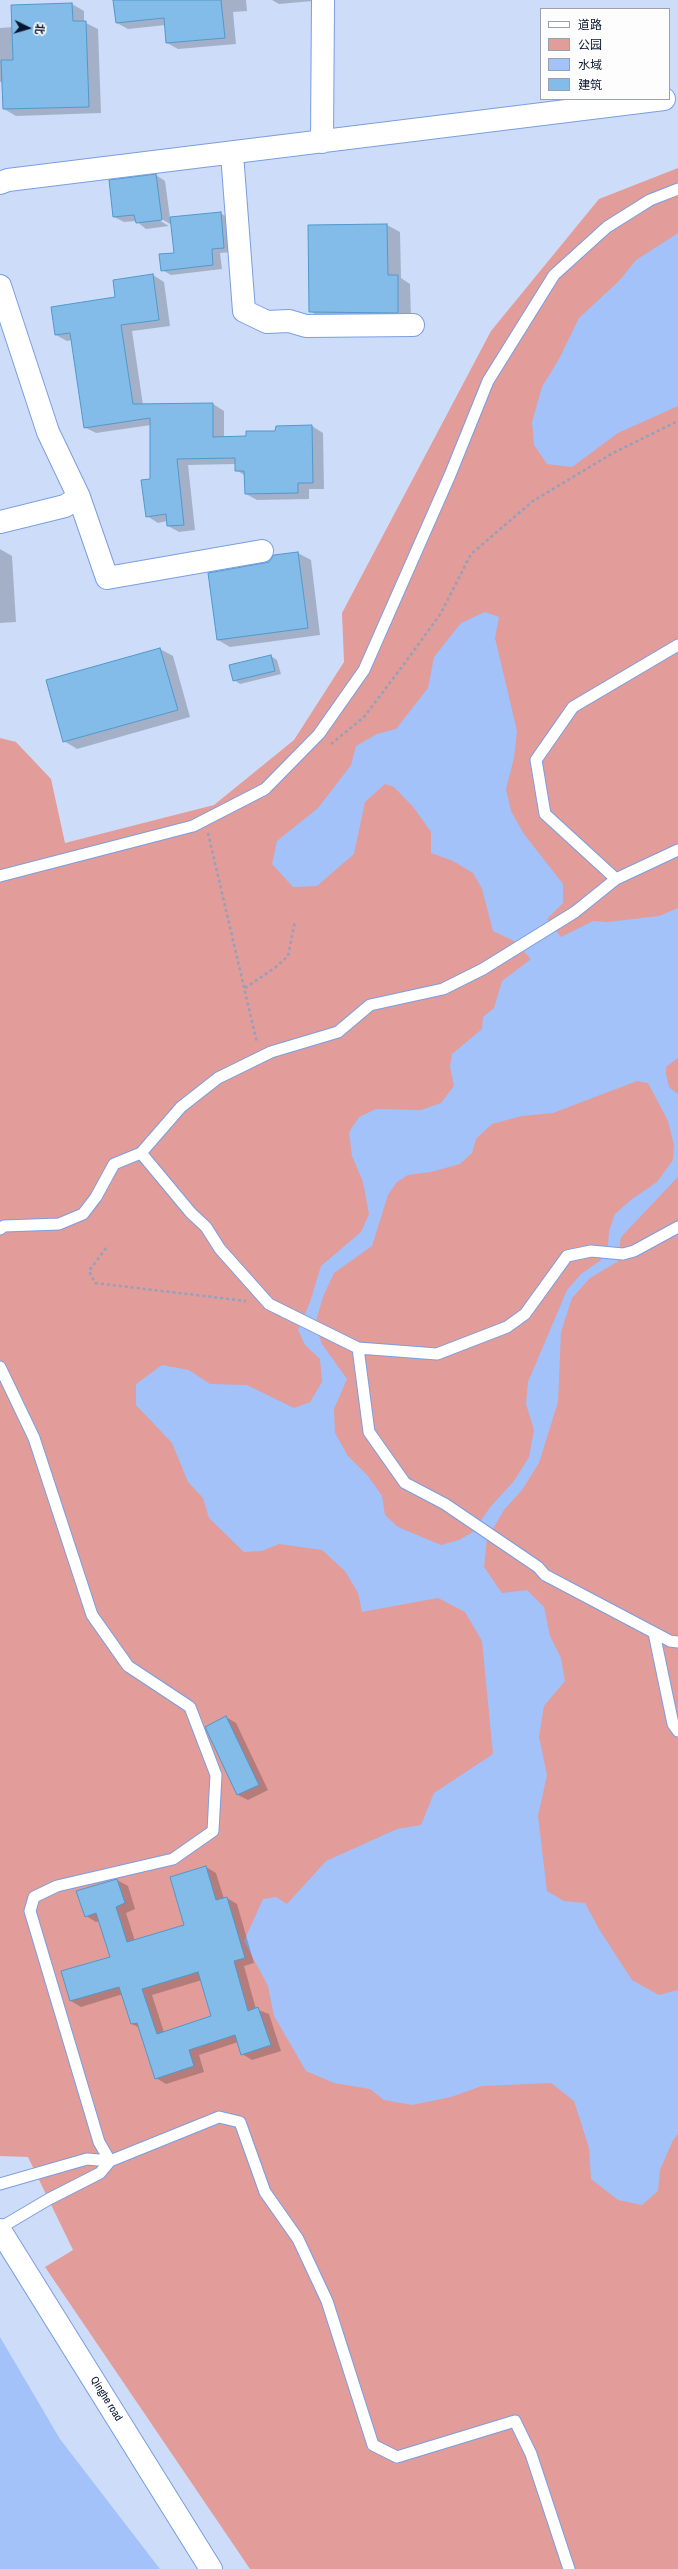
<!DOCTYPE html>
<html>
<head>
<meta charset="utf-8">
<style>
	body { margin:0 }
	#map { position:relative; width:678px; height:2569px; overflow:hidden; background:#cdddf9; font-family:"Archivo Narrow","Noto Sans SC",sans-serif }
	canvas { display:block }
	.legend { position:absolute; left:540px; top:8px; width:130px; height:92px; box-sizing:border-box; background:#fdfdfd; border:1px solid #9ba0aa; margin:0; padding:5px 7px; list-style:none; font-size:12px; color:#08152e }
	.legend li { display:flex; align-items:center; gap:8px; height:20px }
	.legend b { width:20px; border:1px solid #9ba0aa }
	.north { position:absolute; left:8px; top:8px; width:40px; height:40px; -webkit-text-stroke:3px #fdfdfd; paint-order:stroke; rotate:95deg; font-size:11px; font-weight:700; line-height:16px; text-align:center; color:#08152e }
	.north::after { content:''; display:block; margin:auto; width:14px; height:18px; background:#08152e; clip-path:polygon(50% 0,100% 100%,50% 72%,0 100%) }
</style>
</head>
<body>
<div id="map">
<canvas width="678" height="2569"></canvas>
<ul class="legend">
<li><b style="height:5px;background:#fff"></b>道路</li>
<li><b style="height:11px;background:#e29c99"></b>公园</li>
<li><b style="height:11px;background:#a3c2fa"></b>水域</li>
<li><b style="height:11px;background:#83bce8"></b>建筑</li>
</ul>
<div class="north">北</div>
</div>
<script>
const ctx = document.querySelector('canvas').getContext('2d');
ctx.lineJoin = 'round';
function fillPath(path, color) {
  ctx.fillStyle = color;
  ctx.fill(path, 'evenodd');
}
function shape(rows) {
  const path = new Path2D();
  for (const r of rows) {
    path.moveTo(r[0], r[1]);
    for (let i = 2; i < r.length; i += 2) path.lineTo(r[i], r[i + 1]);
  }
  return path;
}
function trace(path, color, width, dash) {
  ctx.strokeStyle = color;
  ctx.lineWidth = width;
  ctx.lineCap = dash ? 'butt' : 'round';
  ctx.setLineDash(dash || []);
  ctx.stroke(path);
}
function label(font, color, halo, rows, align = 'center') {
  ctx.font = font + ' "Archivo Narrow",sans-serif';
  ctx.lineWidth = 3;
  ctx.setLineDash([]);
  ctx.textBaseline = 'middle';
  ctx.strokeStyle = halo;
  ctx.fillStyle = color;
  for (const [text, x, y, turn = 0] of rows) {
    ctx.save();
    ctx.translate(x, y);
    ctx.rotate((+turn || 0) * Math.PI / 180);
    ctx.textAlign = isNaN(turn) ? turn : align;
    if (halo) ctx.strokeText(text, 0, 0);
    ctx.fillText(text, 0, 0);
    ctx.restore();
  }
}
const green = shape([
	[678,168,678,2569,250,2569,45,2267,73,2250,28,2157,0,2156,0,738,16,742,51,779,65,843,214,805,294,740,344,662,342,613,491,331,599,199]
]);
const water = shape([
	[678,233,678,406,618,433,572,467,547,464,534,445,532,422,542,387,559,359,579,318,619,281,636,260],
	[485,612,499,617,495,638,517,731,514,758,506,789,511,811,524,834,563,884,563,903,547,919,561,937,593,921,607,922,659,916,678,908,678,1058,666,1067,666,1074,669,1087,678,1094,678,1177,621,1237,617,1262,590,1278,572,1298,561,1332,558,1402,539,1463,522,1490,504,1510,487,1539,484,1567,502,1593,527,1590,544,1607,550,1636,561,1658,565,1681,544,1706,539,1737,547,1775,538,1816,547,1891,564,1901,585,1903,599,1929,632,1980,659,1995,678,1990,678,2134,673,2140,660,2170,658,2191,642,2205,618,2200,591,2179,589,2148,574,2101,551,2083,482,2086,451,2097,412,2105,384,2100,370,2089,334,2083,306,2071,274,2016,268,1986,244,1941,263,1899,276,1897,287,1904,326,1861,397,1829,421,1825,434,1793,493,1754,482,1641,465,1612,438,1598,362,1612,358,1593,345,1571,322,1550,279,1544,262,1551,244,1552,209,1518,203,1498,188,1482,172,1443,136,1405,136,1384,162,1365,189,1370,210,1384,247,1385,294,1408,310,1402,322,1382,320,1359,305,1345,298,1330,310,1302,321,1266,361,1232,369,1214,363,1182,352,1156,349,1132,359,1117,376,1109,421,1110,441,1103,454,1086,450,1067,452,1054,482,1029,483,1017,494,1008,502,981,531,959,514,941,493,931,482,889,473,873,453,861,431,853,431,832,414,808,394,787,385,784,365,802,354,854,317,886,293,887,272,864,277,841,318,808,351,765,356,746,377,734,396,729,428,688,434,657,461,623],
	[637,1081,648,1083,668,1121,674,1145,673,1160,657,1182,632,1199,615,1214,609,1231,608,1245,601,1260,581,1274,567,1290,528,1382,526,1404,534,1430,529,1457,514,1481,491,1506,473,1532,459,1540,441,1545,398,1527,385,1515,382,1496,368,1476,348,1456,335,1433,334,1409,347,1379,322,1344,315,1324,323,1297,334,1273,372,1246,388,1195,397,1182,408,1175,431,1172,460,1164,472,1153,476,1139,492,1124,522,1116,553,1113],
	[0,2337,60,2439,160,2569,0,2569]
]);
const shadow = shape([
	[114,0,246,0,247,11,233,12,236,44,178,49,167,43,166,25,128,29,117,23],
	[272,0,324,0,279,4],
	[72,4,84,11,84,22,98,29,101,113,16,116,4,109,3,82,0,82,0,28,13,27],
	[156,175,165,181,170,218,220,213,229,218,233,252,220,253,222,269,171,275,162,270,175,254,172,225,158,217,157,219,169,226,146,229,136,221,124,222,114,217],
	[387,225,400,232,401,278,410,284,411,319,323,319,310,311],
	[153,275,164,282,170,326,132,331,143,405,213,404,224,411,224,438,247,437,312,426,323,433,324,489,309,489,309,499,257,500,246,494,246,476,236,470,236,464,188,465,195,530,179,532,168,526,167,521,158,523,147,516,151,479,151,425,96,433,84,427,72,340,67,341,56,335],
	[0,549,12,556,16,622,0,623],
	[298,553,311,560,320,635,230,647,218,640,269,563],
	[160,649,173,656,190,717,77,749,64,741],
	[271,656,277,660,281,674,240,684,234,680],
	[226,1717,236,1723,268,1790,248,1800,238,1795,206,1727],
	[206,1867,216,1873,224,1899,227,1898,237,1904,254,1963,244,1966,256,2009,269,2014,281,2051,252,2060,242,2054,238,2042,199,2055,204,2072,166,2084,156,2078,140,2028,132,2024,123,1994,81,2007,71,2001,111,1957,99,1921,96,1922,86,1916,117,1880,128,1886,135,1909,126,1913,135,1941,185,1925],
	[202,1980,212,2017,164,2032,152,1995]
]);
const building = shape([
	[113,0,221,0,225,38,166,43,164,18,116,23,113,0],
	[72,3,73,21,86,21,89,107,3,109,1,60,13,60,11,5,72,3],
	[156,174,162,220,136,223,134,215,113,217,109,180,156,174],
	[221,212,224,248,212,249,213,265,161,271,159,254,174,253,170,217,221,212],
	[387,224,388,275,398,275,398,313,309,312,308,225,387,224],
	[153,274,159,320,121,325,133,404,213,403,213,437,246,436,246,431,275,431,276,426,312,425,313,483,298,483,298,493,245,494,244,471,235,471,235,458,177,459,184,525,167,526,166,514,146,517,141,480,150,479,150,418,84,428,70,333,55,335,51,307,115,297,113,280,153,274],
	[298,552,308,628,217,640,208,573,264,563,269,562,274,555,298,552],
	[160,648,178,710,63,742,46,680,160,648],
	[271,655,275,671,233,681,229,665,271,655],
	[226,1716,259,1785,237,1795,205,1727,226,1716],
	[206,1866,216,1900,227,1897,245,1958,234,1961,248,2011,258,2007,271,2045,241,2055,235,2035,189,2050,194,2066,155,2079,137,2023,131,2024,119,1987,70,2001,61,1971,110,1957,96,1913,85,1917,76,1891,117,1879,125,1903,116,1907,127,1942,184,1925,170,1877,206,1866],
	[198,1972,211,2016,157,2034,142,1989,198,1972]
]);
const path = shape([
	[331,744,364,717,407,660,441,613,471,554,533,501,613,453,678,421],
	[208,833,257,1043],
	[245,988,276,967,288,956,295,921],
	[106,1248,89,1271,95,1283,246,1301]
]);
const service = shape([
	[0,876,193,826,265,789,319,734,364,670,450,475,488,381,554,275,607,227,650,200,678,189],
	[616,879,545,814,536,760,573,707,678,645],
	[141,1153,191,1213,206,1227,220,1249,269,1304,358,1348,437,1354,507,1327,525,1314,567,1256,591,1251,623,1254,634,1251,678,1227],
	[0,1229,4,1226,59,1224,83,1214,96,1197,114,1164,141,1153,181,1107,218,1078,271,1052,338,1032,370,1005,443,989,483,969,575,912,616,879,678,850],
	[358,1348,369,1432,405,1483,445,1504,538,1567,545,1575,670,1641,678,1642],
	[0,1367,34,1438,92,1615,128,1666,190,1707,216,1775,213,1831,173,1859,57,1886,34,1897,30,1911,99,2142,110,2161,219,2117,240,2122,265,2192,298,2239,327,2301,373,2445,397,2457,515,2421,531,2454,569,2569],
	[654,1633,673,1724,678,1731],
	[0,2184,87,2159,110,2161,100,2173,49,2199,0,2228]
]);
const minor = shape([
	[322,142,323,0],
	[232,154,244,311,267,322,289,321,306,326,413,325],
	[0,183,8,180,664,99],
	[0,286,48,432,79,497,107,578,262,551],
	[0,522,65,506,79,497]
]);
const tertiary = shape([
	[0,2230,211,2569]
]);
const streetNames = [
	["Qinghe road",106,2399,58]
];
fillPath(green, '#e29c99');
fillPath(water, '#a3c2fa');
fillPath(shadow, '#0003');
fillPath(building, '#83bce8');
trace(building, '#5098cc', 1);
trace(service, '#7a9ee1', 13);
trace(minor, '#7a9ee1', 24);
trace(tertiary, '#7a9ee1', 24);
trace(path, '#92a1bc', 2.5, [3, 3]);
trace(service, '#fff', 11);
trace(minor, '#fff', 22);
trace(tertiary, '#fff', 22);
label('11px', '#08152e', '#fdfdfd', streetNames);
</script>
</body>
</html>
